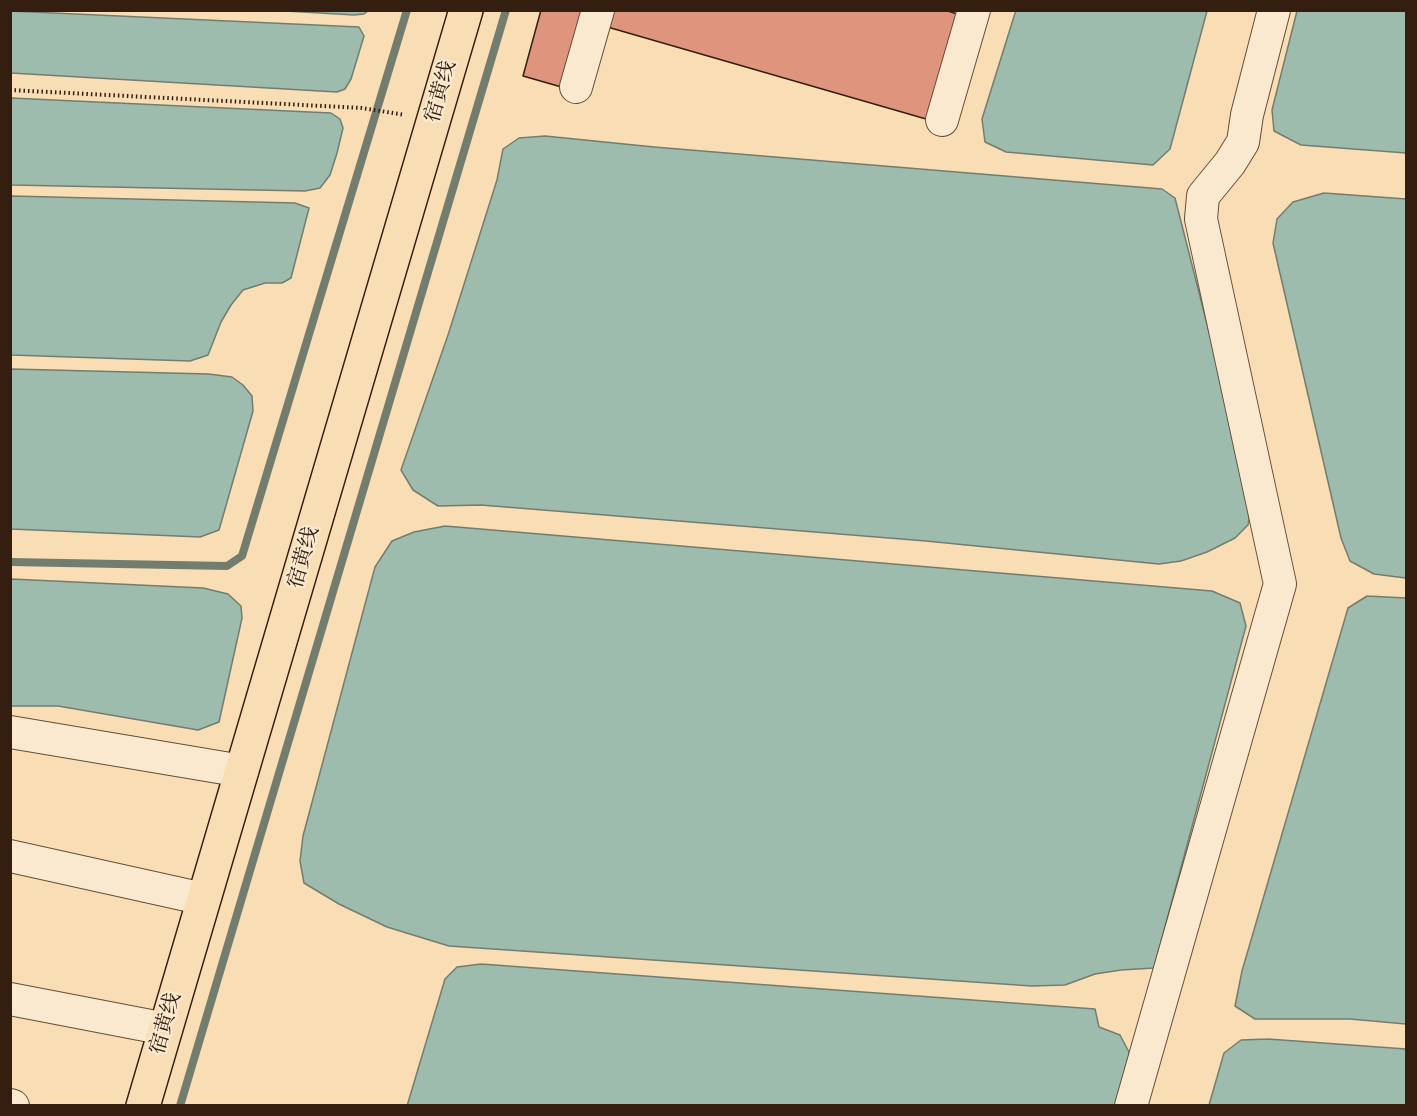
<!DOCTYPE html>
<html>
<head>
<meta charset="utf-8">
<style>
	body { margin:0 }
	#map { position:relative; width:1417px; height:1116px; overflow:hidden; background:#f9ddb5; font-family:"IM FELL DW Pica",serif }
	canvas { display:block }
	.frame { position:absolute; inset:0; border:12px solid #331e0f; pointer-events:none }
</style>
</head>
<body>
<div id="map">
<canvas width="1417" height="1116"></canvas>
<div class="frame"></div>
</div>
<script>
const ctx = document.querySelector('canvas').getContext('2d');
ctx.lineJoin = 'round';
function fillPath(path, color) {
  ctx.fillStyle = color;
  ctx.fill(path, 'evenodd');
}
function shape(rows) {
  const path = new Path2D();
  for (const r of rows) {
    path.moveTo(r[0], r[1]);
    for (let i = 2; i < r.length; i += 2) path.lineTo(r[i], r[i + 1]);
  }
  return path;
}
function trace(path, color, width, dash) {
  ctx.strokeStyle = color;
  ctx.lineWidth = width;
  ctx.lineCap = dash ? 'butt' : 'round';
  ctx.setLineDash(dash || []);
  ctx.stroke(path);
}
function label(font, color, halo, rows, align = 'center') {
  ctx.font = font + ' "IM FELL DW Pica","Noto Serif SC",serif';
  ctx.lineWidth = 4.5;
  ctx.setLineDash([]);
  ctx.textBaseline = 'middle';
  ctx.strokeStyle = halo;
  ctx.fillStyle = color;
  for (const [text, x, y, turn = 0] of rows) {
    ctx.save();
    ctx.translate(x, y);
    ctx.rotate((+turn || 0) * Math.PI / 180);
    ctx.textAlign = isNaN(turn) ? turn : align;
    if (halo) ctx.strokeText(text, 0, 0);
    ctx.fillText(text, 0, 0);
    ctx.restore();
  }
}
const water = shape([
	[1016,10,1207,11,1170,149,1153,165,1006,152,985,142,982,119,1016,10],
	[10,11,359,27,364,36,351,79,345,89,337,92,11,73,10,11],
	[286,11,368,11,364,14,354,15,286,11],
	[1297,11,1406,11,1406,153,1301,145,1274,131,1272,110,1297,11],
	[11,98,331,113,340,119,343,128,337,153,330,175,320,188,305,191,11,185,11,98],
	[545,136,654,147,1162,189,1175,198,1252,501,1248,525,1235,538,1207,552,1181,561,1159,564,926,541,481,505,438,506,413,490,401,470,448,335,497,180,503,149,519,138,545,136],
	[1324,193,1406,199,1406,578,1374,574,1350,561,1341,538,1273,243,1277,219,1293,202,1324,193],
	[11,196,295,203,309,208,291,278,282,283,265,283,243,290,231,305,221,322,208,355,190,361,11,355,11,196],
	[11,369,209,374,232,377,243,385,252,396,253,411,219,530,200,537,11,529,11,369],
	[445,526,1212,591,1240,603,1246,626,1154,968,1121,970,1095,974,1065,985,1032,986,449,946,387,927,339,904,304,883,300,861,303,836,375,567,392,541,414,532,445,526],
	[11,579,203,588,228,594,241,606,242,618,219,722,198,730,58,706,11,706,11,579],
	[1367,596,1406,598,1406,1024,1350,1019,1255,1019,1235,1006,1242,971,1348,608,1367,596],
	[481,964,1095,1009,1099,1027,1120,1035,1129,1052,1129,1076,1120,1105,407,1106,445,979,457,967,481,964],
	[1268,1039,1406,1049,1406,1105,1209,1105,1224,1053,1241,1040,1268,1039]
]);
const stream = shape([
	[10,562,227,566,242,556,407,10],
	[180,1106,506,10]
]);
const building = shape([
	[541,10,587,10,565,88,523,76,541,10],
	[609,10,945,10,957,14,926,119,604,26,609,10]
]);
const path = shape([
	[10,90,362,108,405,115]
]);
const minor = shape([
	[576,87,598,10],
	[942,120,974,10],
	[10,732,242,771],
	[10,856,204,899],
	[10,999,166,1029],
	[10,1105,13,1106],
	[1131,1106,1280,584,1201,219,1203,196,1230,163,1243,142,1247,115,1274,10]
]);
const major = shape([
	[143,1106,466,10]
]);
const streetNames = [
	["宿黄线",442,92,-74],
	["宿黄线",305,558,-74],
	["宿黄线",167,1024,-74]
];
fillPath(water, '#9ebcae');
trace(water, '#737d6e', 1.5);
trace(stream, '#737d6e', 8);
fillPath(building, '#df957d');
trace(building, '#331e0f', 1.5);
trace(minor, '#644e38', 34);
trace(major, '#331e0f', 36);
trace(path, '#331e0f', 4, [1.5, 3]);
trace(minor, '#fbe9cf', 32);
trace(major, '#f9ddb5', 33);
label('21px', '#331e0f', '#fbe9cf', streetNames);
</script>
</body>
</html>
